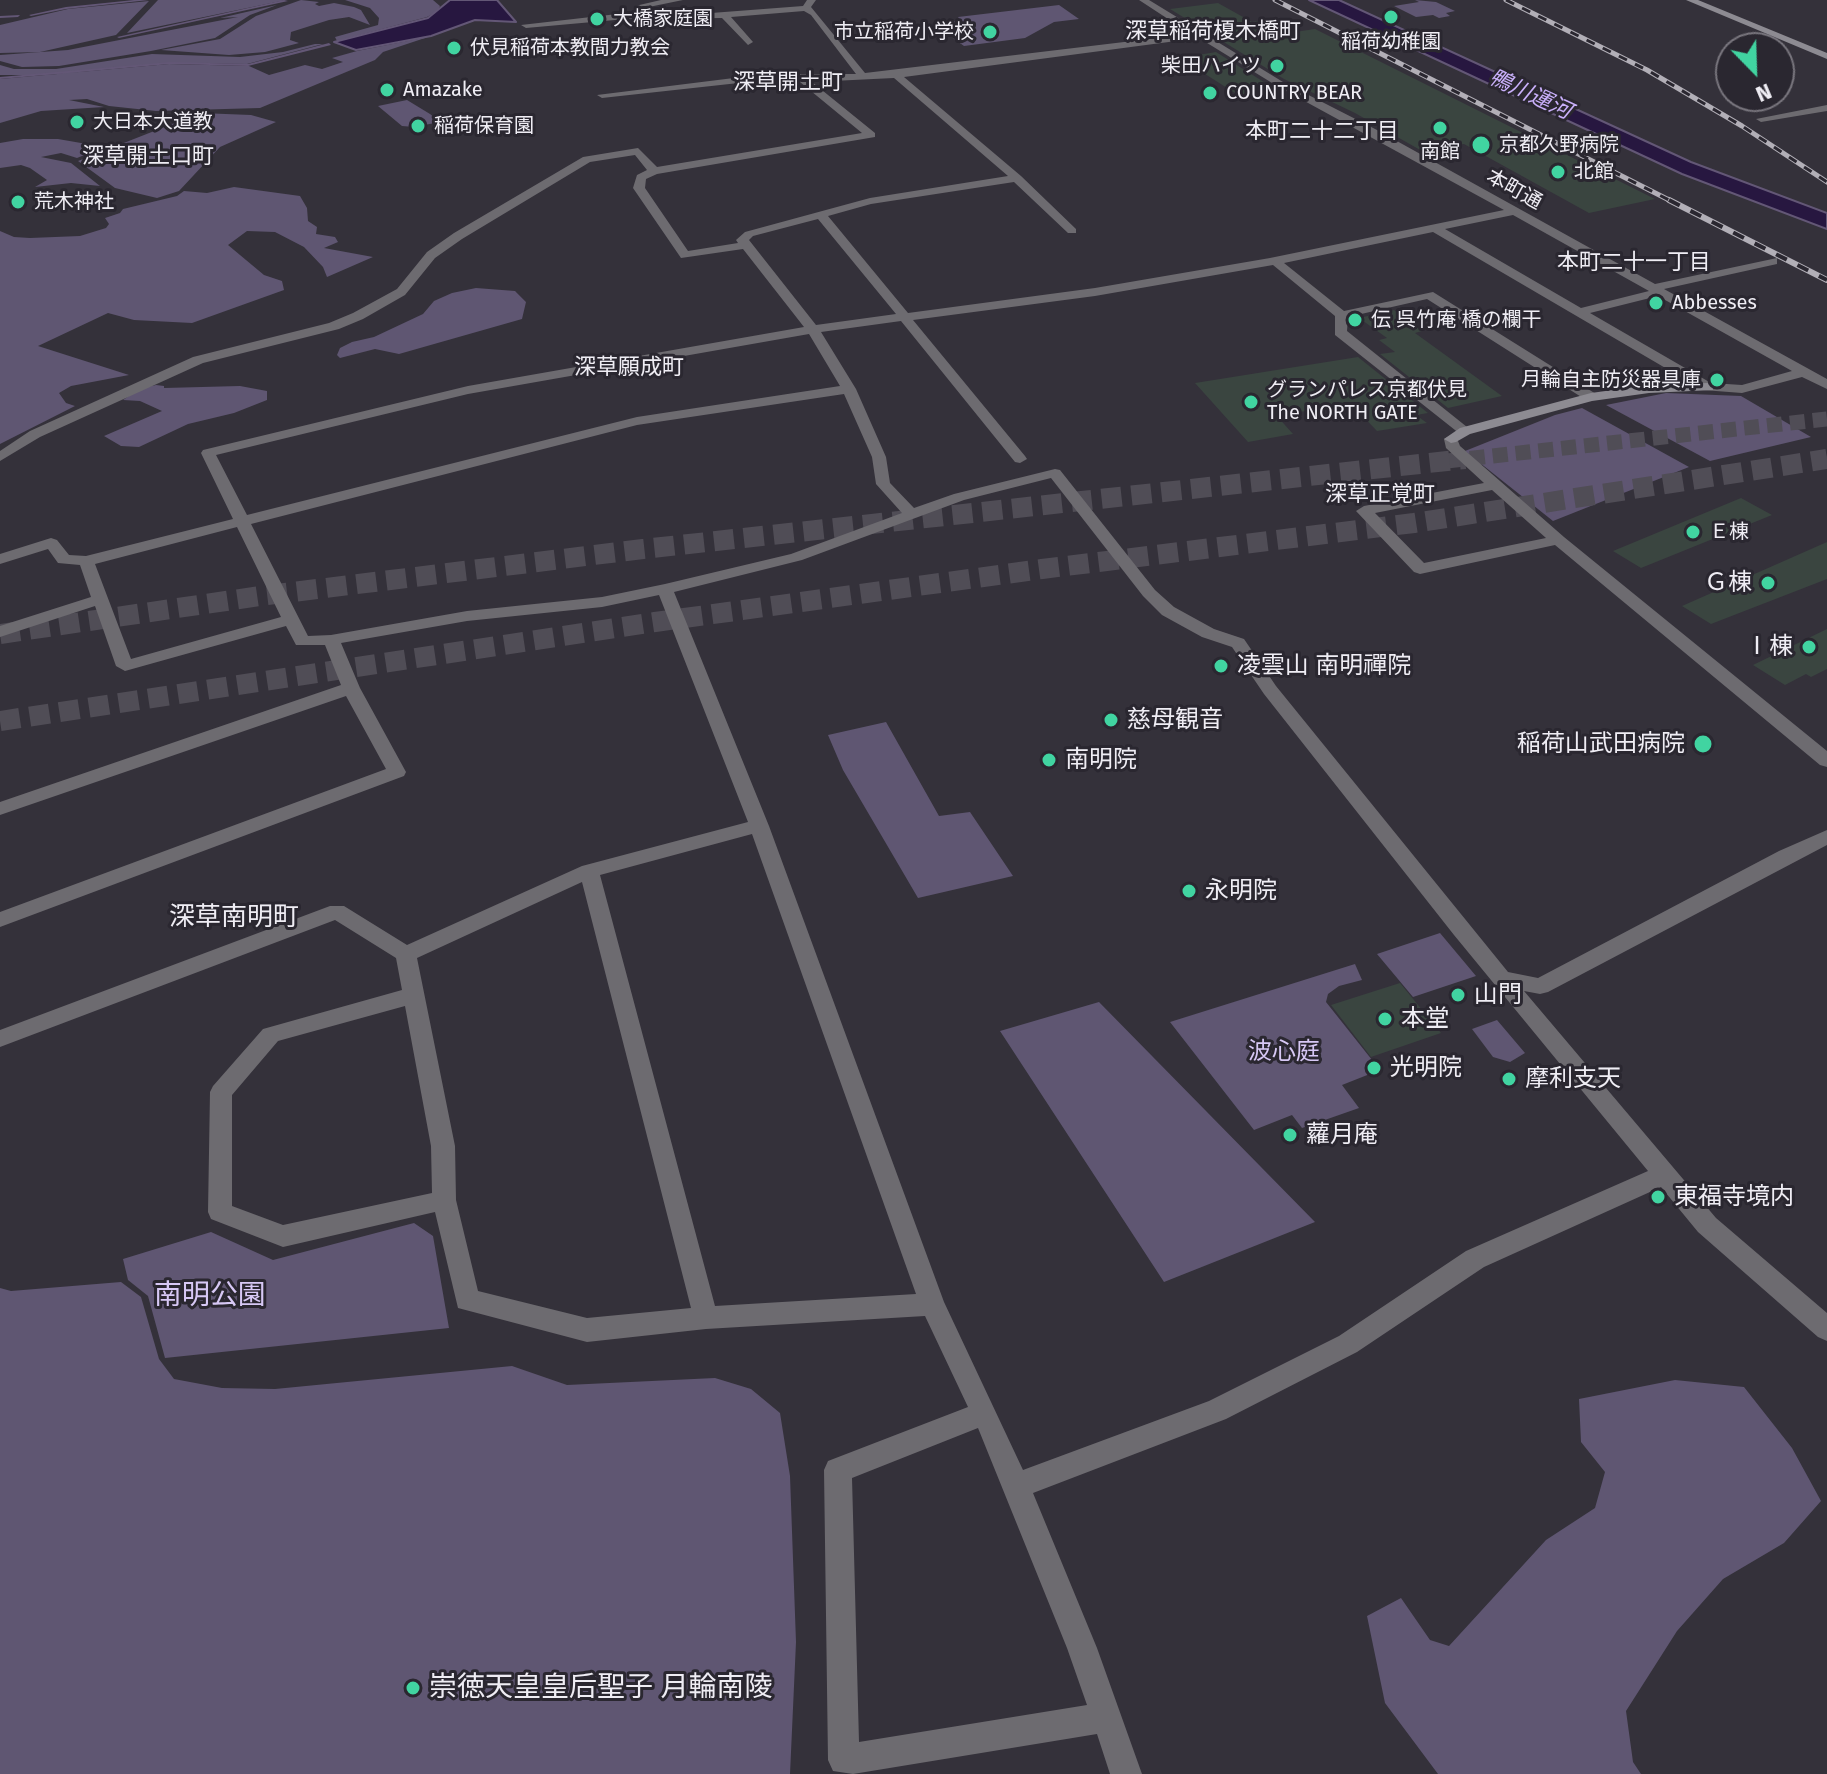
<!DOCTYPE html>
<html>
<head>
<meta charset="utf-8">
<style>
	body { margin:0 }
	#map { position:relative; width:1827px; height:1774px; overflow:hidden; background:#34313a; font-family:"Fira Sans",sans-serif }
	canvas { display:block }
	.north { position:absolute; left:1715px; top:32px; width:80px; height:80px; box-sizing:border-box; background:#2a2730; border:2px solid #79767e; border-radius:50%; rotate:157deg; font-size:22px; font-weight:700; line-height:32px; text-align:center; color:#efedf4 }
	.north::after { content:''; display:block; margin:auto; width:28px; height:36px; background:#41d4a1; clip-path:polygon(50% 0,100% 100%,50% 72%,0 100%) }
</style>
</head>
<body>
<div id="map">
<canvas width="1827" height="1774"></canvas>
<div class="north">N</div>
</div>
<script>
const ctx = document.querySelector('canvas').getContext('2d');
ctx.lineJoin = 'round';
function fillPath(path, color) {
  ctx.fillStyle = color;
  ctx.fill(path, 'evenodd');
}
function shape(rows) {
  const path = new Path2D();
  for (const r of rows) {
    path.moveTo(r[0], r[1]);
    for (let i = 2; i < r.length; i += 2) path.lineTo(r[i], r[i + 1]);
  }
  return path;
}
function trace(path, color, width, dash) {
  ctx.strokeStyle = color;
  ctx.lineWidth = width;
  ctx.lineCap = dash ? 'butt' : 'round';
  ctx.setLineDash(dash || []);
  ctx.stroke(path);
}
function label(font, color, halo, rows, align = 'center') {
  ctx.font = font + ' "Fira Sans","Noto Sans JP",sans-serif';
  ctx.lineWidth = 6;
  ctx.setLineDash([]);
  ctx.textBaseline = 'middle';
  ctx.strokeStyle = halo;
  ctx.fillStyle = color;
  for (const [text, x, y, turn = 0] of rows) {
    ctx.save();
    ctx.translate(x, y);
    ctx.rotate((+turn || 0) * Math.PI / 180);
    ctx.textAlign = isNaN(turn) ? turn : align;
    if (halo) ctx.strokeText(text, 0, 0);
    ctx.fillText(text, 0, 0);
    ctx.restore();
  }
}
const green = shape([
	[158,0,286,0,127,33],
	[301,0,319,2,315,4,319,6,334,3,354,7,361,10,370,25,349,17,329,20,291,32,290,40,299,43,265,52,229,55,161,50,220,39,256,16],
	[345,0,433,0,440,6,438,11,427,17,337,41,335,37,378,25,379,18,370,8],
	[1415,0,1436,2,1455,11,1446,13,1450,16,1439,18,1433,15,1416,17,1394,6,1419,2],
	[149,1,116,35,40,52,0,53,0,25,68,9],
	[277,5,250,15,215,38,151,51,59,66,22,67,0,61,0,55,68,50,238,17,220,18],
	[1059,5,1079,19,1054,22,1025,38,964,46,953,38,960,36,949,22,960,20,958,17],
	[428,37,383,52,375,60,260,108,156,111,109,106,87,99,69,100,104,107,41,111,0,123,0,79,169,64,249,66,269,75,305,65,322,69,343,62,332,58,357,51],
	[315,44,323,44,247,64,170,63,47,75,0,75,0,65,14,69,56,69,152,54,240,57,283,52],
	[407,100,430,114,440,122,414,127,402,126,378,106],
	[200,113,251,115,276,122,220,147,179,191,157,198,115,188,78,161],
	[23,139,58,139,104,147,77,158,61,153,41,157,71,163,100,186,71,183,35,187,47,180,30,168,21,165,0,168,0,143],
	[234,187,300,196,307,208,308,221,317,227,316,234,335,237,338,242,324,248,373,257,327,277,323,267,304,247,275,232,247,231,228,245,264,275,282,281,284,290,192,323,134,320,108,313,38,346,129,375,71,386,59,393,66,403,75,406,0,444,0,231,14,237,30,238,80,236,106,228,109,224,105,218,120,213,123,209,177,196,184,191,207,193],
	[476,288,515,291,526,302,522,319,399,354,375,349,340,358,337,355,340,348,352,342,374,337,423,314,434,301,452,293],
	[156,385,164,386,164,388,240,386,267,391,267,400,234,413,188,424,139,447,121,446,104,436,162,411,140,401,123,400,139,389],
	[1666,393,1741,396,1811,437,1710,461,1606,405],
	[1582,408,1689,467,1553,521,1465,451,1555,415],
	[886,722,939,816,970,812,1013,876,918,898,843,770,828,735],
	[1440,933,1476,976,1413,997,1377,954],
	[1355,964,1362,980,1339,986,1328,994,1326,1002,1380,1070,1342,1085,1359,1108,1302,1128,1292,1115,1254,1130,1170,1022],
	[1099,1002,1315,1222,1164,1282,1000,1031],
	[1497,1020,1525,1053,1510,1062,1493,1057,1472,1029],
	[414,1223,433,1236,449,1328,165,1358,148,1296,128,1280,123,1259,211,1232,273,1260],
	[121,1282,141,1297,159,1359,174,1379,222,1388,275,1389,512,1366,567,1385,715,1378,751,1389,780,1413,790,1476,796,1642,790,1774,0,1774,0,1288,11,1291],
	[1675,1380,1744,1387,1792,1448,1821,1501,1784,1543,1723,1579,1677,1631,1626,1711,1633,1762,1641,1774,1438,1774,1385,1703,1367,1616,1401,1598,1430,1640,1449,1646,1546,1540,1595,1508,1605,1472,1581,1442,1579,1399]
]);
const water = shape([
	[450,0,497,0,516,22,475,20,431,36,356,50,334,42,428,18,450,0],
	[1309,0,1339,0,1691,162,1827,213,1827,229,1682,174,1309,0]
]);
const stream = shape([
	[134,0,149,0,66,9,31,16,29,15,66,7,134,0],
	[284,0,288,1,119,38,117,37,284,0],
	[20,15,18,17,0,18,0,16,20,15],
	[329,43,331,45,248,66,170,64,0,79,0,77,170,62,248,64,329,43]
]);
const building = shape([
	[1218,3,1252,22,1264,20,1288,33,1315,29,1655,199,1589,213,1464,144,1422,151,1355,113,1284,79,1170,9],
	[1216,52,1275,89,1238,95,1180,58],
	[1394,310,1422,331,1415,333,1502,396,1448,408,1380,354,1395,352,1379,340,1387,338,1359,318],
	[1358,357,1428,413,1416,415,1427,423,1377,431,1353,406,1344,406,1276,415,1293,434,1248,442,1195,383],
	[1741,498,1772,515,1641,568,1613,551],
	[1827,542,1827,579,1711,624,1682,606],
	[1827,629,1827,669,1811,677,1806,674,1785,685,1753,665],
	[1400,983,1441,1033,1371,1057,1331,1005]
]);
const highwayTunnelFar1 = shape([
	[1447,461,1827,419],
	[1816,461,1827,459]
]);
const highwayTunnel = shape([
	[0,634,260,596,643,549,1465,459],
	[0,721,655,622,1042,569,1414,523,1827,459]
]);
const street = shape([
	[661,0,683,0,639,9,635,6,661,0],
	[807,0,816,0,811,7,865,73,1191,34,1139,0,1149,0,1283,82,1377,130,1655,284,1777,258,1777,264,1664,289,1827,379,1827,389,1802,377,1742,393,1703,390,1433,232,1284,263,1344,311,1433,292,1596,394,1596,400,1586,400,1427,299,1348,317,1347,331,1472,431,1465,435,1460,434,1335,335,1335,316,1273,265,1095,296,913,320,1025,456,1027,459,1020,463,1015,462,901,321,821,332,856,389,886,457,890,483,914,508,954,494,1055,469,1060,470,1155,590,1174,607,1214,629,1244,639,1276,686,1508,972,1538,978,1779,851,1827,830,1827,845,1548,992,1540,994,1524,991,1716,1218,1827,1313,1827,1341,1818,1337,1698,1232,1661,1187,1484,1267,1357,1352,1226,1419,1033,1493,1097,1648,1142,1774,1110,1774,1097,1734,853,1774,833,1771,828,1760,824,1470,828,1461,968,1407,925,1316,706,1329,587,1342,458,1308,435,1212,283,1247,211,1219,208,1212,210,1092,213,1086,263,1029,402,990,396,958,335,920,0,1047,0,1030,330,906,344,906,407,945,582,866,748,822,659,595,602,607,467,621,341,643,360,688,406,772,404,776,0,927,0,912,386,769,346,696,0,815,0,802,341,685,325,645,296,645,286,626,125,671,116,666,95,606,0,637,0,626,91,597,80,565,58,563,48,549,0,564,0,554,51,538,57,540,69,555,86,556,233,519,201,453,203,450,468,386,804,327,743,249,681,258,633,188,637,175,647,170,635,155,590,162,462,239,435,258,405,295,363,319,339,329,203,363,40,437,0,461,0,451,30,431,193,357,329,323,353,313,397,289,427,252,454,233,583,157,638,148,657,167,862,133,800,82,766,80,602,98,597,95,766,74,856,74,811,15,804,11,731,17,753,42,748,45,722,18,626,19,526,28,521,25,626,13,698,14,803,6,807,0],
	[1199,38,1277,86,1504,210,1270,258,1095,288,908,313,828,216,871,204,1014,182,1068,233,1076,233,1076,229,1021,176,904,77,1199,38],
	[894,78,1008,176,870,198,745,232,736,240,738,243,688,251,645,188,646,179,657,174,875,137,875,133,812,82,894,78],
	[1513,215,1649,291,1581,308,1445,229,1513,215],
	[818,219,896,314,816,325,749,240,753,236,818,219],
	[1658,296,1792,371,1742,385,1711,383,1590,313,1658,296],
	[809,334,840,386,637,417,247,515,216,455,468,394,809,334],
	[844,394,872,457,876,484,902,513,791,554,665,584,602,597,467,611,331,635,308,636,251,524,637,425,844,394],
	[1051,478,1143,596,1162,615,1202,637,1232,647,1264,694,1454,935,1648,1171,1466,1251,1339,1336,1209,1401,1023,1470,944,1302,769,826,674,592,802,560,964,500,1051,478],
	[237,527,281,617,131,659,95,564,237,527],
	[752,834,916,1294,715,1306,600,875,752,834],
	[582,882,691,1308,587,1318,478,1291,456,1200,455,1146,417,958,582,882],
	[405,1006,431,1146,432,1193,283,1225,232,1206,232,1095,278,1041,405,1006],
	[978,1428,1067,1648,1087,1705,859,1742,852,1478,978,1428],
	[1827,105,1827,111,1761,122,1756,119,1827,105],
	[1451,435,1456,436,1460,446,1564,537,1827,751,1827,767,1820,765,1555,545,1420,574,1414,572,1356,511,1364,506,1484,483,1446,448,1444,439,1451,435],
	[1492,490,1546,538,1424,563,1375,513,1492,490]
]);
const secondary = shape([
	[1686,0,1698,0,1827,53,1827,59,1686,0],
	[1708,383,1713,384,1713,390,1649,393,1592,401,1470,434,1456,442,1451,443,1444,439,1460,428,1591,393,1649,385,1708,383]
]);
const railFar1 = shape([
	[1275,0,1673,202],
	[1506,0,1647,70,1742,126,1827,182]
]);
const rail = shape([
	[1669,200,1827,280]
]);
const markers = [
	[1391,17,8,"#41d4a1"],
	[597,19,8,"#41d4a1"],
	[990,32,8,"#41d4a1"],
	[454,48,8,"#41d4a1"],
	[1277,66,8,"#41d4a1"],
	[387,90,8,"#41d4a1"],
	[1210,93,8,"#41d4a1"],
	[77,122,8,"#41d4a1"],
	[418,126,8,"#41d4a1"],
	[1440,128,8,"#41d4a1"],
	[1481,145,10,"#41d4a1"],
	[1558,172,8,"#41d4a1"],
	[18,202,8,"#41d4a1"],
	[1656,303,8,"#41d4a1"],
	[1355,320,8,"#41d4a1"],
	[1717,380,8,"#41d4a1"],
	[1251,402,8,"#41d4a1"],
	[1693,532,8,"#41d4a1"],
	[1768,583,8,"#41d4a1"],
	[1809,647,8,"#41d4a1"],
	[1221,666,8,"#41d4a1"],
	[1111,720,8,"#41d4a1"],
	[1703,744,10,"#41d4a1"],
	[1049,760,8,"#41d4a1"],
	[1189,891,8,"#41d4a1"],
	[1458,995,8,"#41d4a1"],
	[1385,1019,8,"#41d4a1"],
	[1374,1068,8,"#41d4a1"],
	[1509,1079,8,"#41d4a1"],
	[1290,1135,8,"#41d4a1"],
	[1658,1197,8,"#41d4a1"],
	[413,1688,8,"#41d4a1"]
];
const farPoinames = [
	["大橋家庭園",613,19],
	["市立稲荷小学校",974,32,"right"],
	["稲荷幼稚園",1391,42,"center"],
	["伏見稲荷本教間力教会",470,48],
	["柴田ハイツ",1261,66,"right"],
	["Amazake",403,90],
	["COUNTRY BEAR",1226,93],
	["大日本大道教",93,122],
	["稲荷保育園",434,126],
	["京都久野病院",1499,145],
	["南館",1440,152,"center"],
	["北館",1574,172],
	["荒木神社",34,202],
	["Abbesses",1672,303],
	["伝 呉竹庵 橋の欄干",1371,320],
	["月輪自主防災器具庫",1701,380,"right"],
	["グランパレス京都伏見",1267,390],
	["The NORTH GATE",1267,413],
	["Ｅ棟",1709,532]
];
const farStreetnames = [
	["本町通",1514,190,29]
];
const farNeighbourhoodnames = [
	["深草稲荷榎木橋町",1213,32],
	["深草開土町",788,83],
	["本町二十二丁目",1322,132],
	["深草開土口町",148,157],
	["本町二十一丁目",1634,263],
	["深草願成町",629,368],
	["深草正覚町",1380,495]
];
const farWaternames = [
	["鴨川運河",1530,95,25]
];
const poiNames = [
	["Ｇ棟",1752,583,"right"],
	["Ⅰ棟",1793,647,"right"],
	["凌雲山 南明禪院",1237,666],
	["慈母観音",1127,720],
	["稲荷山武田病院",1685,744,"right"],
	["南明院",1065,760],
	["永明院",1205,891],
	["山門",1474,995],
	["本堂",1401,1019],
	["光明院",1390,1068],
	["摩利支天",1525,1079],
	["蘿月庵",1306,1135],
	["東福寺境内",1674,1197]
];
const parkNames = [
	["波心庭",1284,1052]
];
const neighbourhoodNames = [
	["深草南明町",234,918]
];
const nearParknames = [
	["南明公園",210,1296]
];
const nearPoinames = [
	["崇徳天皇皇后聖子 月輪南陵",429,1688]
];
fillPath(green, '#5f5672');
fillPath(water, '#271740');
trace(water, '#635776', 2);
fillPath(stream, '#635776');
fillPath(building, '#3a4540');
trace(highwayTunnelFar1, '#504d56', 15, [15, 8]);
trace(highwayTunnel, '#504d56', 20, [20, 10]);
fillPath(street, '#6d6b70');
fillPath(secondary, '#8d8b92');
trace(railFar1, '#b2afb7', 5);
trace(rail, '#b2afb7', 6);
trace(railFar1, '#2a2730', 3, [9]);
trace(rail, '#2a2730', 4, [12]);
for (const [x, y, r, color] of markers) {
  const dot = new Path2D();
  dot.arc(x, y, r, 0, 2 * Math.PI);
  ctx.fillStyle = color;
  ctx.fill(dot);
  trace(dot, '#2a2730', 3);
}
label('20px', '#efedf4', '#2a2730', farPoinames, 'left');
label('20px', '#efedf4', '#2a2730', farStreetnames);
label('22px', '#efedf4', '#2a2730', farNeighbourhoodnames);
label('italic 22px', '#c8aff9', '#2a2730', farWaternames);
label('24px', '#efedf4', '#2a2730', poiNames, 'left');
label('24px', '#d7c8f5', '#2a2730', parkNames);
label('26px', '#efedf4', '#2a2730', neighbourhoodNames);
label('28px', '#d7c8f5', '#2a2730', nearParknames);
label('28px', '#efedf4', '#2a2730', nearPoinames, 'left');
</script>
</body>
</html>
